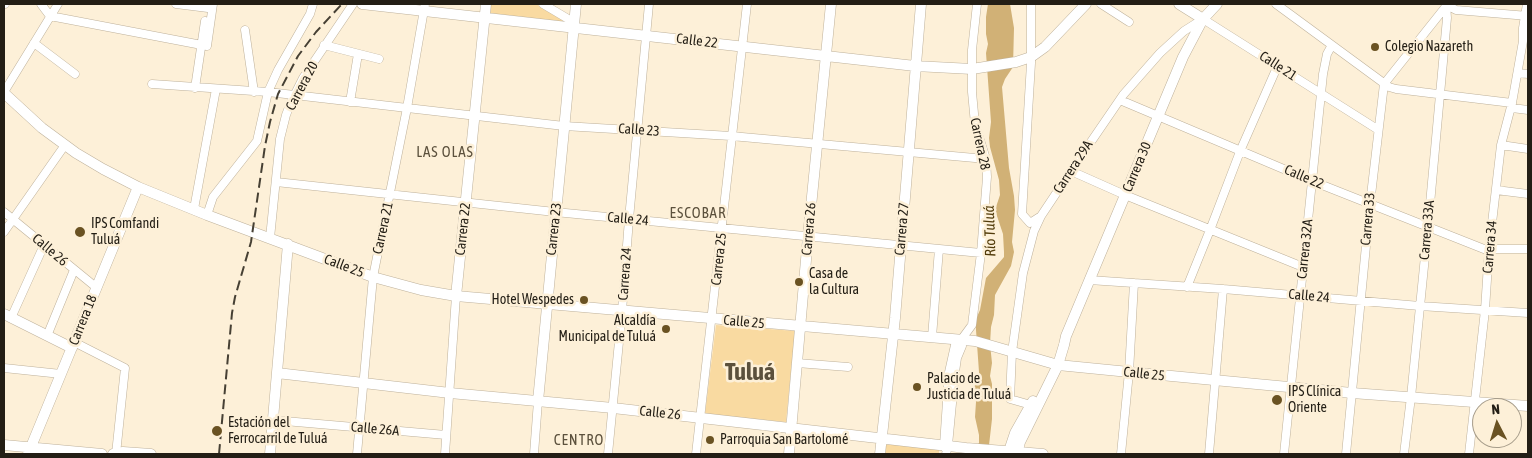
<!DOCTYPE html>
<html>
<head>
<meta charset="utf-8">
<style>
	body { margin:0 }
	#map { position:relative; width:1532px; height:458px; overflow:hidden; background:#fdf0d8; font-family:"Asap Condensed",sans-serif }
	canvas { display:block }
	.frame { position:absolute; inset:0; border:5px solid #231e15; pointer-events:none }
	.north { position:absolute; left:1472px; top:398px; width:50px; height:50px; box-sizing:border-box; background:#fdf0d8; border:1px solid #a69c8a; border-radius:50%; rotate:355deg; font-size:14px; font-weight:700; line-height:20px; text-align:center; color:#231e15 }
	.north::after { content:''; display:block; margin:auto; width:18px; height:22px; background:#6a5222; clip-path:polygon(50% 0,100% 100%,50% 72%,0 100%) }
</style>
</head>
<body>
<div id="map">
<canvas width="1532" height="458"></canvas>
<div class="frame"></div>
<div class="north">N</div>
</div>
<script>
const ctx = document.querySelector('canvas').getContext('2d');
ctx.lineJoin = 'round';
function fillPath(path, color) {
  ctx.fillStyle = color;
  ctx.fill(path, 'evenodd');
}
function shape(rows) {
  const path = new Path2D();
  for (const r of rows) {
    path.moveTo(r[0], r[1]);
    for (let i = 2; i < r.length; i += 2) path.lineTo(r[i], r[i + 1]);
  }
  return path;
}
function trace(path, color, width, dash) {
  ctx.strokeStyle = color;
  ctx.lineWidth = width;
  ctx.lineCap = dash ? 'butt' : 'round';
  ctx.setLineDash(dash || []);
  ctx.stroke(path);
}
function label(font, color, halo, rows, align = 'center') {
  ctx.font = font + ' "Asap Condensed",sans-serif';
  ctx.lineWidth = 5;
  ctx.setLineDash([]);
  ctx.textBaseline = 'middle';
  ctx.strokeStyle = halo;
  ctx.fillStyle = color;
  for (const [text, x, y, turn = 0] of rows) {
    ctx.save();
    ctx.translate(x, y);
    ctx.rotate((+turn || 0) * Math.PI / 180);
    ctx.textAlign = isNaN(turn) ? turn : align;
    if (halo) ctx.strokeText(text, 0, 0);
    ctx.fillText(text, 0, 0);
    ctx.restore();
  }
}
const green = shape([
	[489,4,536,4,567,22,488,13],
	[716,325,795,331,786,422,705,414],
	[885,443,939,449,939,454,884,454]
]);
const water = shape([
	[988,4,1010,4,1014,28,1013,67,1005,79,1002,87,1009,168,1014,196,1015,210,1012,242,1014,252,1011,266,995,295,994,315,991,327,990,344,992,363,990,376,992,384,992,419,988,454,971,454,979,443,979,435,975,417,976,402,974,387,979,379,979,372,976,330,976,319,980,310,986,278,1004,257,1004,252,1003,234,995,210,1000,195,999,180,990,147,989,138,991,122,986,53,988,44,986,34,986,17]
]);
const street = shape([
	[4,4,5,4],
	[41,4,50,16,207,46,213,4],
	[176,4,208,8],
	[543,4,575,23],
	[1031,4,1031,63,1022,214,1030,223,1041,216],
	[1101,4,1129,22],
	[1276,4,1389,87,1396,89,1512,103],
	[1447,5,1456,10,1528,16],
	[245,30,254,92],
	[34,43,75,74],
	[324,45,379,59],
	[1518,73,1528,74],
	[152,84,268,92,564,126,731,136,986,159],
	[195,88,205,21],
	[4,92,58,4],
	[1120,100,1312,181,1489,251],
	[350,102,358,54],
	[1512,108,1528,110],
	[1501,145,1528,149],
	[1071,171,1125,195,1303,267],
	[276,182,555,212,981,253],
	[1496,190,1528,194],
	[194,209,216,89],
	[4,212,97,288],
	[207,215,213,197,257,141,268,92,278,70,310,14,313,4],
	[4,232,65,145],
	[270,238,280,139,286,115,291,102,303,78,353,4],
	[1489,249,1528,249],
	[1089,280,1223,289,1420,306,1528,313],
	[1187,287,1210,230,1241,149,1278,65],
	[11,318,44,245],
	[47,336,74,270],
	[932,337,939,249],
	[74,342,125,368,116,454],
	[797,363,848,367],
	[4,368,61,374],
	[1031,405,1010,399,1012,352,1023,273,1034,231,1041,216,1071,171,1123,95,1160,53,1184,31,1203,19,1377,129],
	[273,420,446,435],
	[945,448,944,445,949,372,955,345,961,340,972,325,981,253,987,177,986,159,975,124,972,92,972,50,977,4],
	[357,454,373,277,407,108,425,4],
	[445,454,456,296],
	[534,454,538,401],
	[608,454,622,311,629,219,649,4],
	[696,454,747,4],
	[946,454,948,445,955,372,957,358,962,346,961,340],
	[1121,454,1129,372,1134,283],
	[1209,454,1223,289],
	[1284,454,1323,74,1327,54,1332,45],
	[1346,454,1370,204,1384,84,1447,5],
	[1404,454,1411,397,1428,226,1447,18,1446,4],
	[1469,454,1485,310,1489,249,1501,145,1512,103,1523,41,1523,28,1527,4]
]);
const secondary = shape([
	[362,4,826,56,915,66,972,69,1016,62,1031,57,1045,47,1086,4],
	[1179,4,1203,19],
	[4,93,42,128,76,153,103,169,138,187,207,215,373,277,421,290,456,296,975,341,1058,365,1129,372,1352,393,1528,406],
	[456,296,486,4],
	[4,314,72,348],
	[277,373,450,393,613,408,966,448,1043,454],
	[538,401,576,4],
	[4,445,102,454],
	[28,454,138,187],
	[113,454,123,452,151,454],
	[270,454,288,244],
	[789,454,808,237,831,4],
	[880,454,895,318,921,4],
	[1008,454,1015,433,1033,401],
	[1017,454,1020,442,1058,365,1064,345,1066,336,1183,57,1203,19,1217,4]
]);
const rail = shape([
	[219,454,232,313,235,297,251,242,265,146,270,122,278,94,298,56,316,32,342,4]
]);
const markers = [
	[1375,47,5,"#6a5222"],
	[80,232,6,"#6a5222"],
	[799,282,5,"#6a5222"],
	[584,300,5,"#6a5222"],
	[666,329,5,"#6a5222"],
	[917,387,5,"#6a5222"],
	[1277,400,6,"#6a5222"],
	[217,431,6,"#6a5222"],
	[710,440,5,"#6a5222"]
];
const streetNames = [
	["Calle 22",697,41,7],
	["Calle 21",1278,66,33],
	["Carrera 20",302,86,-62],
	["Calle 23",639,130,4],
	["Carrera 28",980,144,78],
	["Carrera 29A",1073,167,-57],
	["Carrera 30",1137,167,-67],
	["Calle 22",1304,177,23],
	["Calle 24",628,219,5],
	["Carrera 33",1368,219,-85],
	["Carrera 21",383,228,-78],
	["Carrera 22",463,229,-84],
	["Carrera 23",554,229,-84],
	["Carrera 26",809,229,-85],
	["Carrera 27",902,229,-85],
	["Carrera 33A",1427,230,-85],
	["Carrera 34",1490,247,-85],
	["Carrera 32A",1305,249,-84],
	["Calle 26",50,250,40],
	["Carrera 25",719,259,-84],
	["Calle 25",344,266,21],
	["Carrera 24",625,274,-86],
	["Calle 24",1309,296,5],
	["Carrera 18",83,320,-68],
	["Calle 25",744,322,5],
	["Calle 25",1144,374,6],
	["Calle 26",660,413,6],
	["Calle 26A",375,429,5]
];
const poiNames = [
	["Colegio Nazareth",1385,47],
	["IPS Comfandi",91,224],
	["Tuluá",91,240],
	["Casa de",809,274],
	["la Cultura",809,290],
	["Hotel Wespedes",574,300,"right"],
	["Alcaldía",656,321,"right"],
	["Municipal de Tuluá",656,337,"right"],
	["Palacio de",927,379],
	["Justicia de Tuluá",927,395],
	["IPS Clínica",1288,392],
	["Oriente",1288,408],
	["Estación del",228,423],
	["Ferrocarril de Tuluá",228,439],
	["Parroquia San Bartolomé",720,440]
];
const neighbourhoodNames = [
	["LAS OLAS",445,152],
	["ESCOBAR",698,213],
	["CENTRO",579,440]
];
const waterNames = [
	["Río Tuluá",990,231,-92]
];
const townNames = [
	["Tuluá",750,372]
];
fillPath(green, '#f9daa1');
fillPath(water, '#d1b176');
trace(street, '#beb19b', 9);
trace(secondary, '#beb19b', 11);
trace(street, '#fff', 8);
trace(secondary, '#fff', 10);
trace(rail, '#464034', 2, [10, 5]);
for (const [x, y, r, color] of markers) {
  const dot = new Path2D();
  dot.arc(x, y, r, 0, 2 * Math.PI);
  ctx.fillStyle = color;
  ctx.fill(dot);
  trace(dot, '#fdf0d8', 2);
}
label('14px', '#231e15', '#fdf0d8', streetNames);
label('14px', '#231e15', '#fdf0d8', poiNames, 'left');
ctx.letterSpacing = '1px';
label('15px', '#5c513d', '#fdf0d8', neighbourhoodNames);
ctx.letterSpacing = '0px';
label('italic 15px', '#523c0b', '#fdf0d8', waterNames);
label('bold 24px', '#5c513d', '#fdf0d8', townNames);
</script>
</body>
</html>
